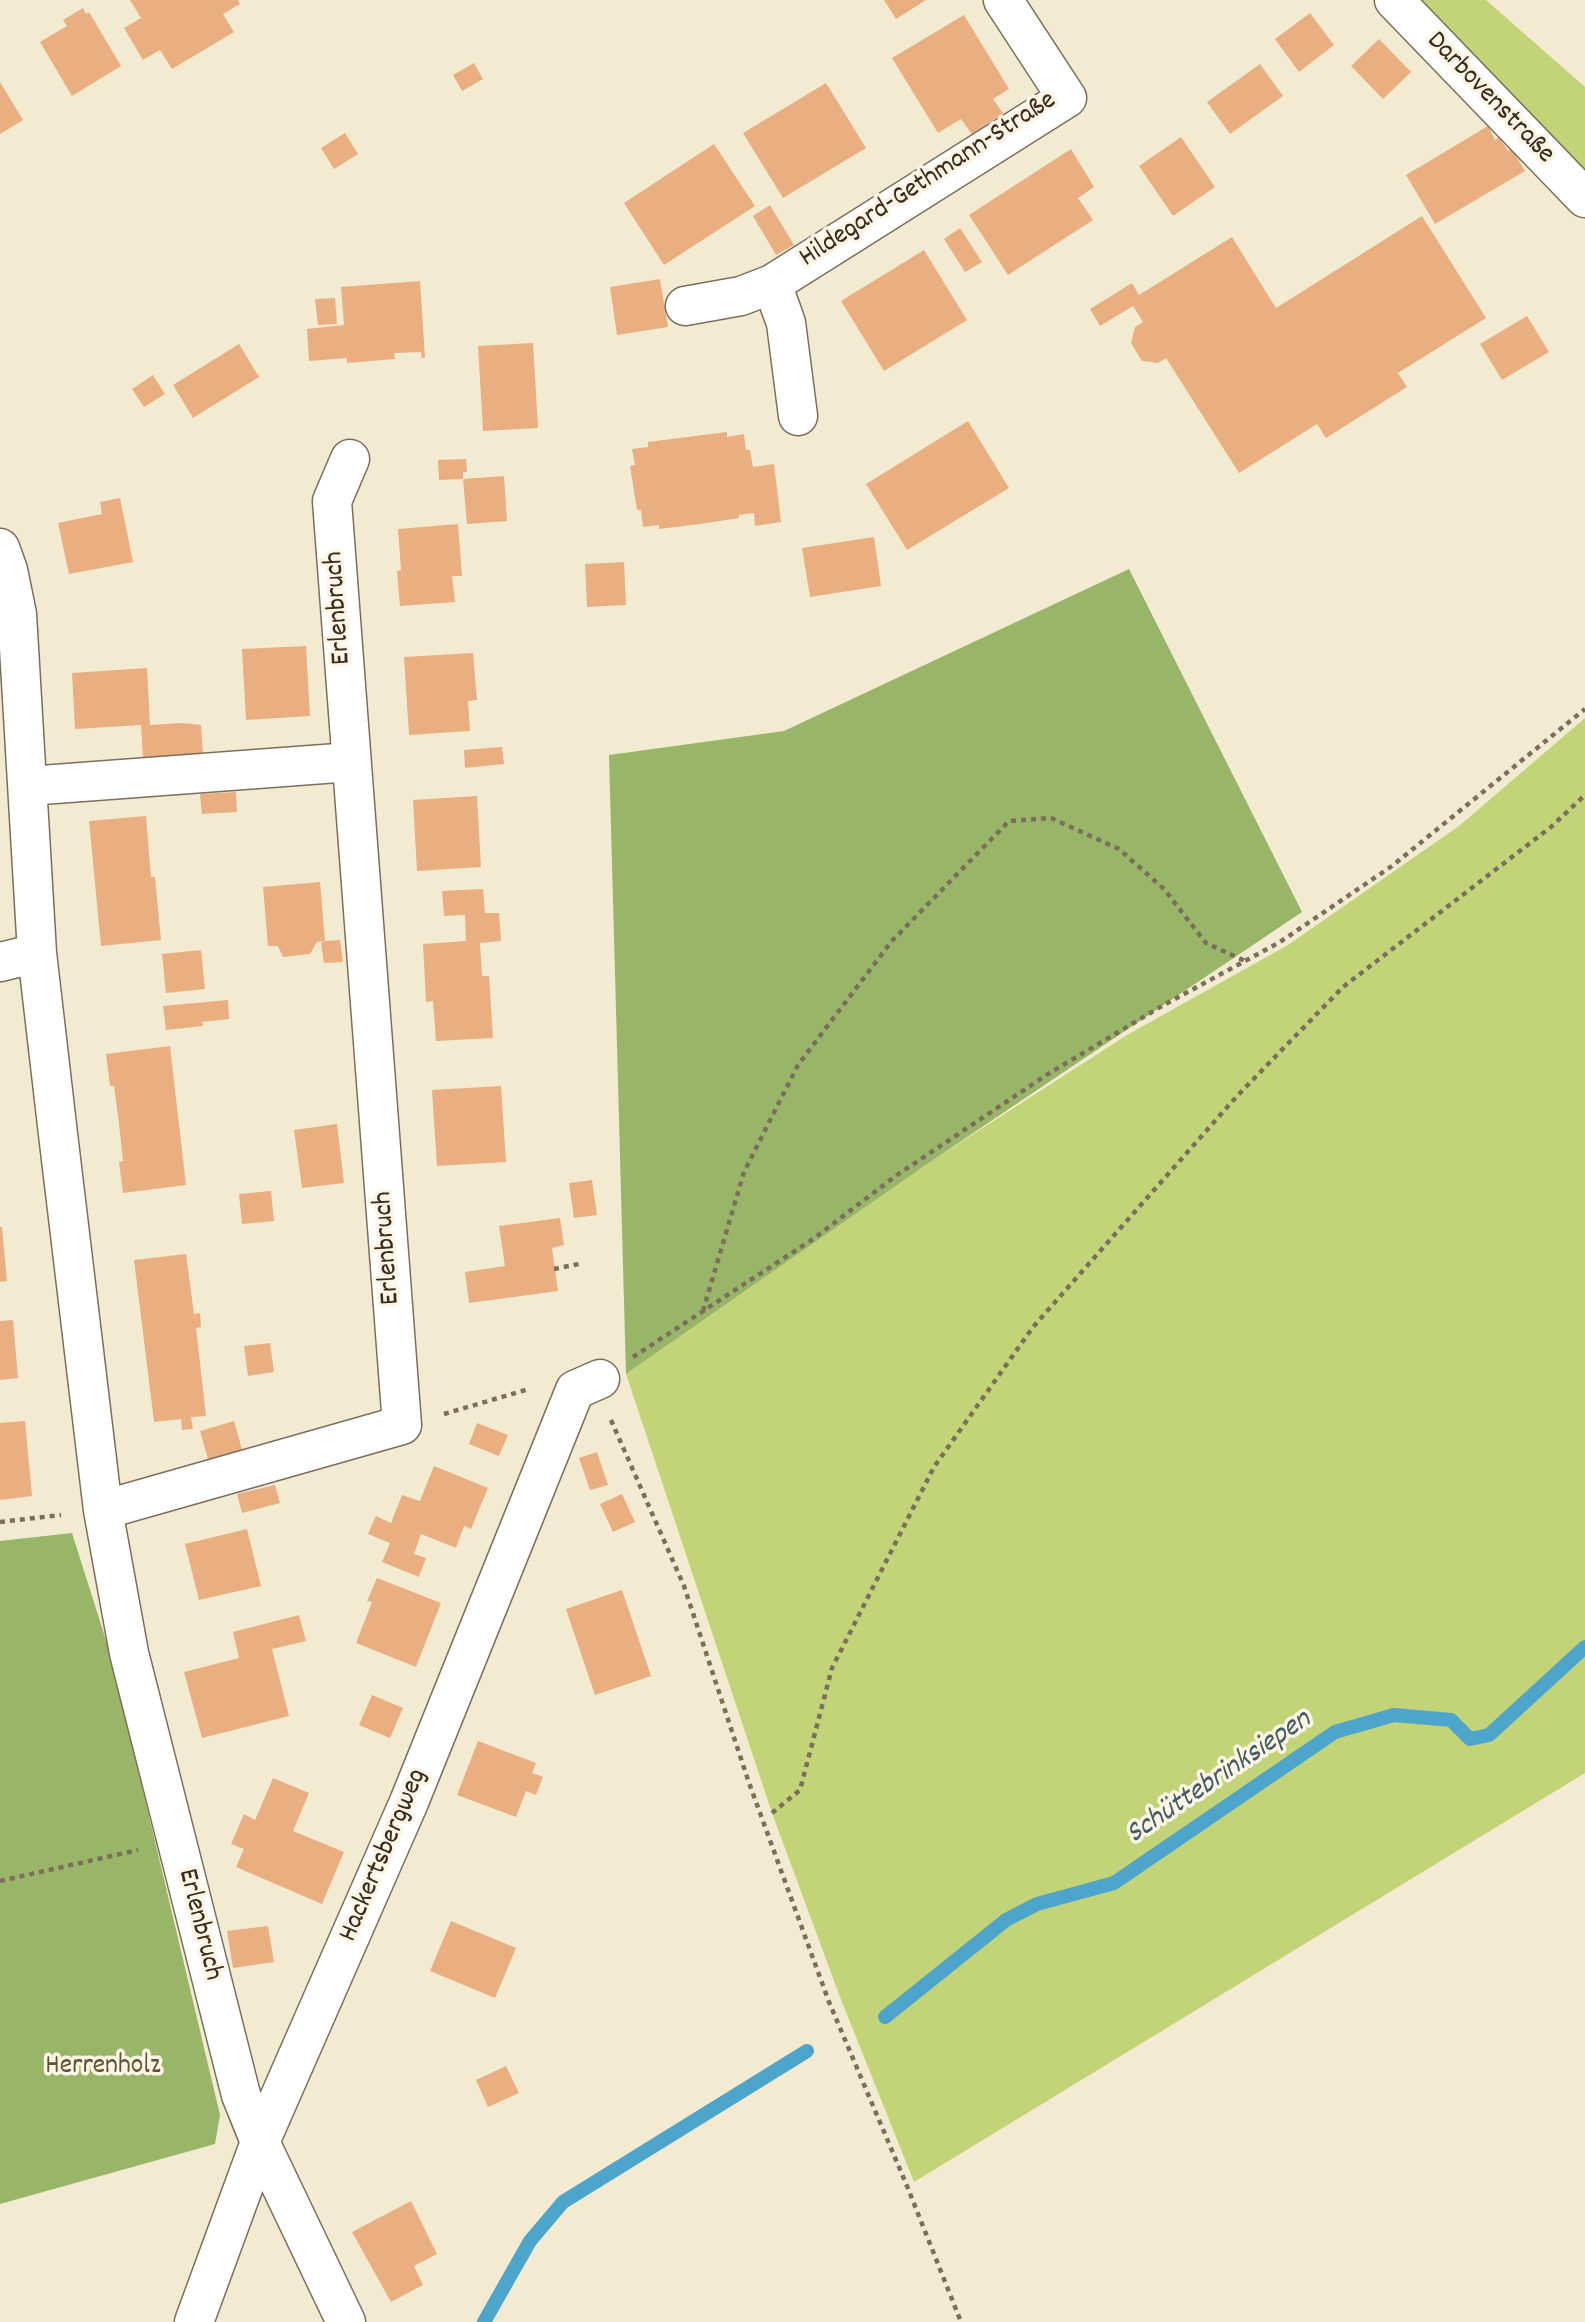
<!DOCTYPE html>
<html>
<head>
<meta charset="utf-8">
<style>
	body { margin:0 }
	canvas { display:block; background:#f2ebd1 }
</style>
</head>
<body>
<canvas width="1585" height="2322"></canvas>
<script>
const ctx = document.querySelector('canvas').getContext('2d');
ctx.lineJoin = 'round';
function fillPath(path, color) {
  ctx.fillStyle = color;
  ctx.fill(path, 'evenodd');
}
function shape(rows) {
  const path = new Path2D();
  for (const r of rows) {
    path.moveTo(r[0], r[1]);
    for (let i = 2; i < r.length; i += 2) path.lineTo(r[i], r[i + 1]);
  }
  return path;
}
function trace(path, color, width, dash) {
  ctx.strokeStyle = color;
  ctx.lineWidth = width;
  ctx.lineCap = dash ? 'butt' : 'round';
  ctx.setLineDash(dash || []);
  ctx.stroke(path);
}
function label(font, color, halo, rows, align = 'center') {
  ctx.font = font + ' Dekko,sans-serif';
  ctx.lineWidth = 7;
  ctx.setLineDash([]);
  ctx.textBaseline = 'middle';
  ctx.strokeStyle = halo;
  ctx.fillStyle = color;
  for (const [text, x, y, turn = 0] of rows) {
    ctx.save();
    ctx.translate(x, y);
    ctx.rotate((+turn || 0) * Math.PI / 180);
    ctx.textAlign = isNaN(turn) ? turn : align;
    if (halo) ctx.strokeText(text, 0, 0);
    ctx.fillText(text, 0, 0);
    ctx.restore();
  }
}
const green = shape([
	[1417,0,1486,0,1585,87,1585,173],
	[1585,718,1585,1773,914,2182,840,1997,772,1813,626,1374,936,1158,1127,1035,1288,945,1459,826]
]);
const forest = shape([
	[1129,569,1302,912,936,1158,626,1374,609,755,784,731],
	[72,1533,111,1656,220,2115,215,2144,0,2204,0,1541]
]);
const stream = shape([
	[885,2017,1006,1920,1037,1904,1114,1883,1335,1732,1394,1715,1451,1720,1470,1739,1489,1735,1585,1647],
	[484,2322,530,2241,563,2202,807,2051]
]);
const building = shape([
	[130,0,238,0,240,4,223,14,234,32,172,69,160,50,143,60,124,28,141,18],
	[884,0,926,0,896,19],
	[83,8,86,14,89,12,121,66,72,96,40,42,67,26,63,20],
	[1310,13,1334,45,1299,72,1275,39],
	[964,15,1009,89,993,99,1003,113,972,134,961,119,938,133,892,58],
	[1379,39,1411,72,1383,99,1351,66],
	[474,63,483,79,462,91,453,75],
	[1260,64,1283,96,1230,134,1207,102],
	[0,82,23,120,0,134],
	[826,83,866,148,783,198,743,133],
	[1488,126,1495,140,1499,137,1508,151,1512,149,1525,171,1435,224,1406,175],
	[345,133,358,154,334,169,321,148],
	[1181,137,1215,187,1173,216,1139,166],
	[714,144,755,206,664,265,624,203],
	[1071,149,1094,187,1078,198,1093,220,1008,275,969,215],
	[770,205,794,245,776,255,753,216],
	[1422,216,1486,318,1398,373,1407,387,1326,438,1317,424,1239,473,1166,358,1158,363,1142,361,1131,343,1135,327,1143,322,1133,306,1100,326,1090,309,1132,283,1139,295,1232,237,1276,308],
	[960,228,982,262,965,272,944,239],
	[924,250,967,320,884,371,841,301],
	[660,279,668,327,617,335,610,287],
	[420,281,425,358,422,358,421,352,394,353,395,359,347,363,347,358,309,361,307,329,344,325,341,287],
	[335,298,337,324,318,325,315,299],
	[1527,316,1549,352,1502,380,1480,344],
	[533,343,538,428,483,431,478,346],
	[239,344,259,377,193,418,173,385],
	[153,375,165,394,144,407,132,389],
	[968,421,1009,488,907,550,866,484],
	[727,432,727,437,744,434,746,450,750,450,753,467,774,464,781,522,755,526,754,513,739,515,739,518,700,524,659,529,659,525,643,527,641,510,637,510,630,466,635,465,632,449,648,447,648,442],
	[466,459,467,472,463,472,463,479,439,480,438,460],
	[504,476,507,521,467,524,463,479],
	[120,498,133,562,69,574,58,523,102,514,100,502],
	[458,524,462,576,452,576,455,602,400,606,397,571,401,570,398,529],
	[874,537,881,586,810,597,802,548],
	[624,562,626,605,587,607,585,564],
	[306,646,310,716,246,720,242,649],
	[473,653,477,700,468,701,470,731,409,735,404,657],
	[147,668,150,725,182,723,201,725,203,753,143,759,141,725,75,729,72,673],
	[502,747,504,764,465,768,464,750],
	[236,792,237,812,202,814,200,794],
	[477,796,481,867,417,871,413,800],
	[146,816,151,877,155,877,161,940,101,946,89,821],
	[320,882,325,941,340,940,343,962,324,963,321,943,325,941,317,942,310,954,283,957,278,946,268,946,263,887],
	[483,889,485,913,499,913,501,941,480,943,482,976,489,976,493,1038,436,1041,433,1001,426,1002,423,944,466,941,465,915,444,916,442,891],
	[201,950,205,989,166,993,162,954],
	[228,1000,229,1019,202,1022,203,1026,166,1030,163,1006],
	[170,1046,186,1185,123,1193,119,1162,123,1161,119,1124,114,1086,110,1086,106,1054],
	[501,1086,506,1162,437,1166,432,1090],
	[337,1124,344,1183,302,1188,294,1130],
	[592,1180,597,1215,574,1218,569,1183],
	[271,1191,274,1221,242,1224,239,1194],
	[560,1218,564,1245,552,1248,558,1291,469,1303,465,1272,505,1266,499,1226],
	[0,1227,2,1227,7,1281,0,1282],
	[186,1254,194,1314,200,1313,201,1327,196,1328,206,1416,191,1417,193,1429,182,1430,181,1419,154,1422,134,1260],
	[13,1320,18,1378,0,1380,0,1321],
	[270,1343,274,1372,248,1376,244,1346],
	[25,1421,32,1496,0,1500,0,1423],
	[234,1421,243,1453,209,1463,200,1431],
	[477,1423,508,1435,499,1456,469,1444],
	[597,1452,608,1485,590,1490,579,1458],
	[434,1466,488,1488,471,1529,464,1526,456,1548,421,1534,414,1554,426,1558,419,1577,382,1562,390,1543,368,1534,376,1516,391,1523,402,1495,420,1501],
	[275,1485,280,1503,242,1513,237,1494],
	[622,1494,635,1522,613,1532,600,1504],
	[247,1529,261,1586,199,1600,185,1544],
	[377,1578,441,1603,416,1667,356,1643,372,1602,367,1601],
	[622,1590,651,1676,595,1695,566,1609],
	[299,1615,306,1641,272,1649,289,1716,202,1738,184,1672,239,1658,233,1632],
	[372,1695,403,1708,390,1738,359,1725],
	[478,1741,536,1763,532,1773,543,1777,536,1795,526,1791,516,1817,457,1795],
	[273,1778,309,1793,293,1831,344,1852,322,1904,236,1867,244,1849,231,1844,244,1814,255,1820],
	[451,1921,516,1948,495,1998,430,1971],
	[268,1926,274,1962,233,1968,227,1931],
	[506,2066,519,2093,488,2107,476,2080],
	[411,2201,437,2254,414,2266,423,2285,391,2302,352,2232]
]);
const path = shape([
	[554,1269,579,1264],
	[703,1311,744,1172,798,1065,891,942,1009,821,1051,818,1119,849,1164,889,1206,943,1245,961],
	[633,1357,813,1239,897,1175,1048,1074,1162,1006,1280,942,1392,866,1585,709],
	[444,1414,529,1389],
	[611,1420,684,1586,748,1780,829,2002,907,2186,961,2322],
	[0,1522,61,1515],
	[772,1813,800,1790,832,1668,934,1467,1033,1327,1238,1095,1343,987,1551,827,1585,795],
	[0,1881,138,1850]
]);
const minor = shape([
	[1394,0,1585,198],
	[772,284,786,323,798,416],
	[685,306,741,296,772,284,1067,98,1003,0],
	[0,548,8,570,17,614,37,953,58,1134,103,1510,129,1653,241,2095,260,2142,346,2322],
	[28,786,351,762],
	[0,962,37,953],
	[103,1510,402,1425,332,501,350,459],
	[194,2322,260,2142,409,1802,575,1390,600,1379]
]);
const streetNames = [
	["Darbovenstraße",1489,99,46],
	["Hildegard-Gethmann-Straße",929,181,-33],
	["Erlenbruch",340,608,-94],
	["Erlenbruch",389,1248,-94],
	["Hackertsbergweg",385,1856,-67],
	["Erlenbruch",198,1925,76]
];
const parkNames = [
	["Herrenholz",103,2068]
];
const waterNames = [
	["Schüttebrinksiepen",1220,1779,-34]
];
fillPath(green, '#c2d477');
fillPath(forest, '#99b668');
trace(stream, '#4ea5cb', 14);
fillPath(building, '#e9af81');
trace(minor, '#7b6e5d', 41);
trace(path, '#7b6e5d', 4.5, [5, 5]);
trace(minor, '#fff', 38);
label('28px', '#3b2a1e', '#fcf5e5', streetNames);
label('28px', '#5d5434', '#fcf5e5', parkNames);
label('italic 30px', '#435b63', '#fcf5e5', waterNames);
</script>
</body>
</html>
